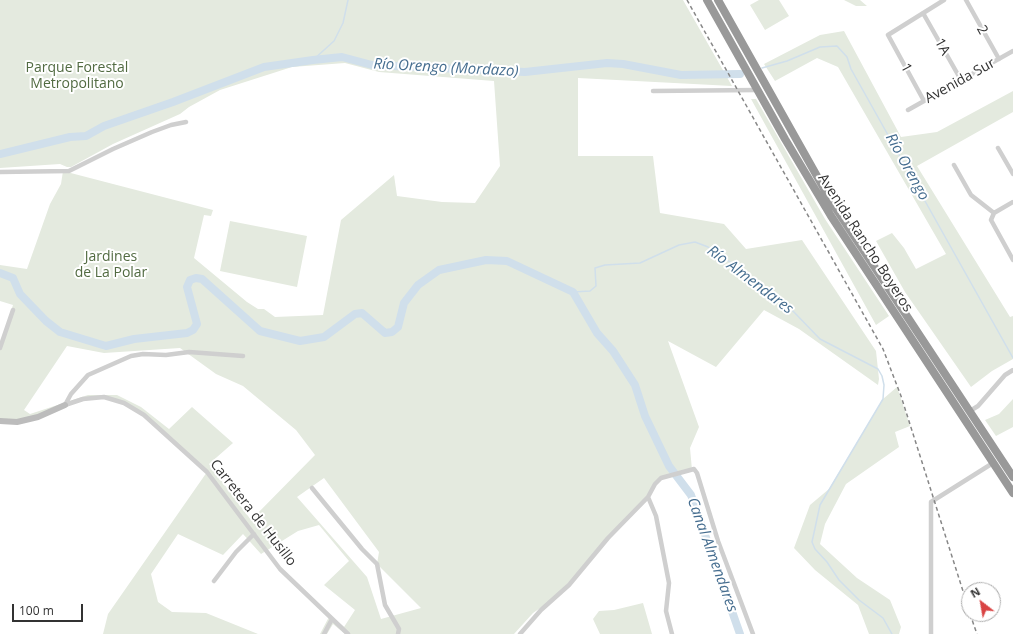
<!DOCTYPE html>
<html>
<head>
<meta charset="utf-8">
<style>
	body { margin:0 }
	#map { position:relative; width:1013px; height:634px; overflow:hidden; background:#fff; font-family:"Open Sans",sans-serif }
	canvas { display:block }
	.north { position:absolute; left:961px; top:582px; width:40px; height:40px; box-sizing:border-box; background:#fff; border:1px solid #adadad; border-radius:50%; rotate:329deg; font-size:11px; font-weight:700; line-height:16px; text-align:center; color:#323232 }
	.north::after { content:''; display:block; margin:auto; width:14px; height:18px; background:#d94444; clip-path:polygon(50% 0,100% 100%,50% 72%,0 100%) }
	.scale { position:absolute; left:12px; top:604px; width:71px; height:18px; box-sizing:border-box; border:2px solid #323232; border-top:0; padding-left:5px; font-size:12px; line-height:14px; white-space:nowrap; color:#323232; -webkit-text-stroke:3px #fff; paint-order:stroke }
</style>
</head>
<body>
<div id="map">
<canvas width="1013" height="634"></canvas>
<div class="north">N</div>
<div class="scale">100 m</div>
</div>
<script>
const ctx = document.querySelector('canvas').getContext('2d');
ctx.lineJoin = 'round';
function fillPath(path, color) {
  ctx.fillStyle = color;
  ctx.fill(path, 'evenodd');
}
function shape(rows) {
  const path = new Path2D();
  for (const r of rows) {
    path.moveTo(r[0], r[1]);
    for (let i = 2; i < r.length; i += 2) path.lineTo(r[i], r[i + 1]);
  }
  return path;
}
function trace(path, color, width, dash) {
  ctx.strokeStyle = color;
  ctx.lineWidth = width;
  ctx.lineCap = dash ? 'butt' : 'round';
  ctx.setLineDash(dash || []);
  ctx.stroke(path);
}
function label(font, color, halo, rows, align = 'center') {
  ctx.font = font + ' "Open Sans",sans-serif';
  ctx.lineWidth = 4;
  ctx.setLineDash([]);
  ctx.textBaseline = 'middle';
  ctx.strokeStyle = halo;
  ctx.fillStyle = color;
  for (const [text, x, y, turn = 0] of rows) {
    ctx.save();
    ctx.translate(x, y);
    ctx.rotate((+turn || 0) * Math.PI / 180);
    ctx.textAlign = isNaN(turn) ? turn : align;
    if (halo) ctx.strokeText(text, 0, 0);
    ctx.fillText(text, 0, 0);
    ctx.restore();
  }
}
const green = shape([
	[0,0,683,0,732,86,578,78,578,156,653,156,660,213,724,224,746,249,802,240,876,351,879,379,878,385,799,329,764,310,716,367,668,341,699,427,690,448,692,470,661,478,648,497,590,560,553,599,533,613,514,634,345,634,333,624,327,634,320,634,330,615,344,627,355,610,324,585,349,561,319,525,298,531,261,554,243,534,223,555,178,534,151,574,158,602,172,612,206,613,258,634,103,634,108,614,207,472,144,415,124,403,104,397,83,399,17,422,0,421,0,344,13,305,0,301,0,265,27,269,50,204,61,184,63,171,213,210,211,216,204,215,194,258,247,302,258,309,264,309,275,317,323,315,341,220,394,175,397,196,442,202,475,203,500,166,494,81,379,72,345,63,292,67,220,90,189,107,180,114,113,144,71,167,67,167,60,164,0,168],
	[67,346,104,353,180,348,216,374,243,386,296,430,315,455,251,520,209,464,233,443,192,407,169,429,141,407,117,395,88,395,30,414,24,410],
	[324,478,379,552,377,564,421,608,381,619,367,577,297,497],
	[759,0,779,0,789,16,765,30,750,5],
	[844,0,860,0,867,6,856,6],
	[844,31,901,137,937,132,1013,91,1013,112,917,166,1010,317,1013,316,1013,359,992,371,971,387,905,292,876,241,892,233,904,248,916,269,946,254,838,67,817,58,775,81,764,64,820,35],
	[751,99,756,99,825,219,889,316,876,325],
	[230,221,307,236,297,287,220,271],
	[897,387,910,426,895,432,899,447,846,484,825,524,820,544,857,578,890,600,901,627,899,634,869,634,858,605,815,570,794,548,810,505,829,489,883,399],
	[1013,399,1013,427,996,436,985,420,999,414],
	[643,603,652,634,600,634,593,619,599,611,614,610]
]);
const stream = shape([
	[313,60,334,41,343,23,348,0],
	[762,68,787,61,820,47,837,46,847,57,851,69,1013,358],
	[573,292,590,291,596,286,595,268,605,265,640,263,679,245,695,242,708,247,730,262,790,308,820,339,878,369,882,376,884,385,883,399,820,505,812,542,815,549,827,562,839,580,859,600,883,618,892,634]
]);
const river = shape([
	[0,154,70,137,86,136,104,126,173,102,264,67,313,60,342,57,372,65,525,72,607,63,623,64,681,75,740,74],
	[0,273,13,278,20,294,46,321,60,332,106,346,134,339,187,333,193,330,197,324,187,287,190,280,196,278,202,279,260,331,300,341,324,337,355,314,362,313,385,333,392,332,398,327,404,303,418,285,439,270,486,260,507,261,573,292,597,333,613,351,635,385,645,416,669,466,691,495,740,634]
]);
const street = shape([
	[966,0,999,59],
	[923,13,961,80],
	[653,91,758,90],
	[924,101,888,35,944,0],
	[908,110,1013,51],
	[998,148,1013,174],
	[954,165,971,195,994,213],
	[0,172,69,171,113,149,152,132,171,125,186,122],
	[994,213,991,220,1013,260],
	[994,213,1013,202],
	[0,348,13,310],
	[65,405,83,399,104,397,124,403,144,415,207,472,280,569,348,634],
	[65,405,71,394,88,375,131,356,143,354,166,355,189,352,243,356],
	[970,411,978,406,1005,375,1013,370],
	[312,488,362,549,377,564,385,605,399,629,398,634],
	[648,497,656,516,669,583,666,611,672,634],
	[214,581,236,552,254,534],
	[324,634,332,619],
	[520,634,541,610,569,585,608,538,648,497,655,484,661,478,694,469,697,473,718,541,753,634],
	[931,634,931,502,993,463]
]);
const secondary = shape([
	[0,421,17,422,38,417,65,405]
]);
const highway = shape([
	[707,0,785,139,831,216,1013,493],
	[718,0,831,201,1013,477]
]);
const rail = shape([
	[687,0,883,349,901,396,969,610],
	[970,614,977,634]
]);
const streetNames = [
	["2",982,30,61],
	["1A",942,47,61],
	["1",906,68,61],
	["Avenida Sur",960,81,-29],
	["Avenida Rancho Boyeros",865,243,57],
	["Carretera de Husillo",253,513,52]
];
const parkNames = [
	["Parque Forestal",77,68],
	["Metropolitano",77,84],
	["Jardines",111,257],
	["de La Polar",111,273]
];
const waterNames = [
	["Río Orengo (Mordazo)",446,68,3],
	["Río Orengo",907,167,61],
	["Río Almendares",750,280,37],
	["Canal Almendares",712,555,70]
];
fillPath(green, '#e4eadf');
trace(stream, '#d0dfeb', 1.5);
trace(river, '#d0dfeb', 8);
trace(street, '#cfcfcf', 4.5);
trace(secondary, '#bcbcbc', 6);
trace(highway, '#999', 8);
trace(rail, '#878787', 1.5, [4, 3]);
label('14px', '#323232', '#fff', streetNames);
label('14px', '#526b42', '#fff', parkNames);
label('italic 15px', '#456d8f', '#fff', waterNames);
</script>
</body>
</html>
